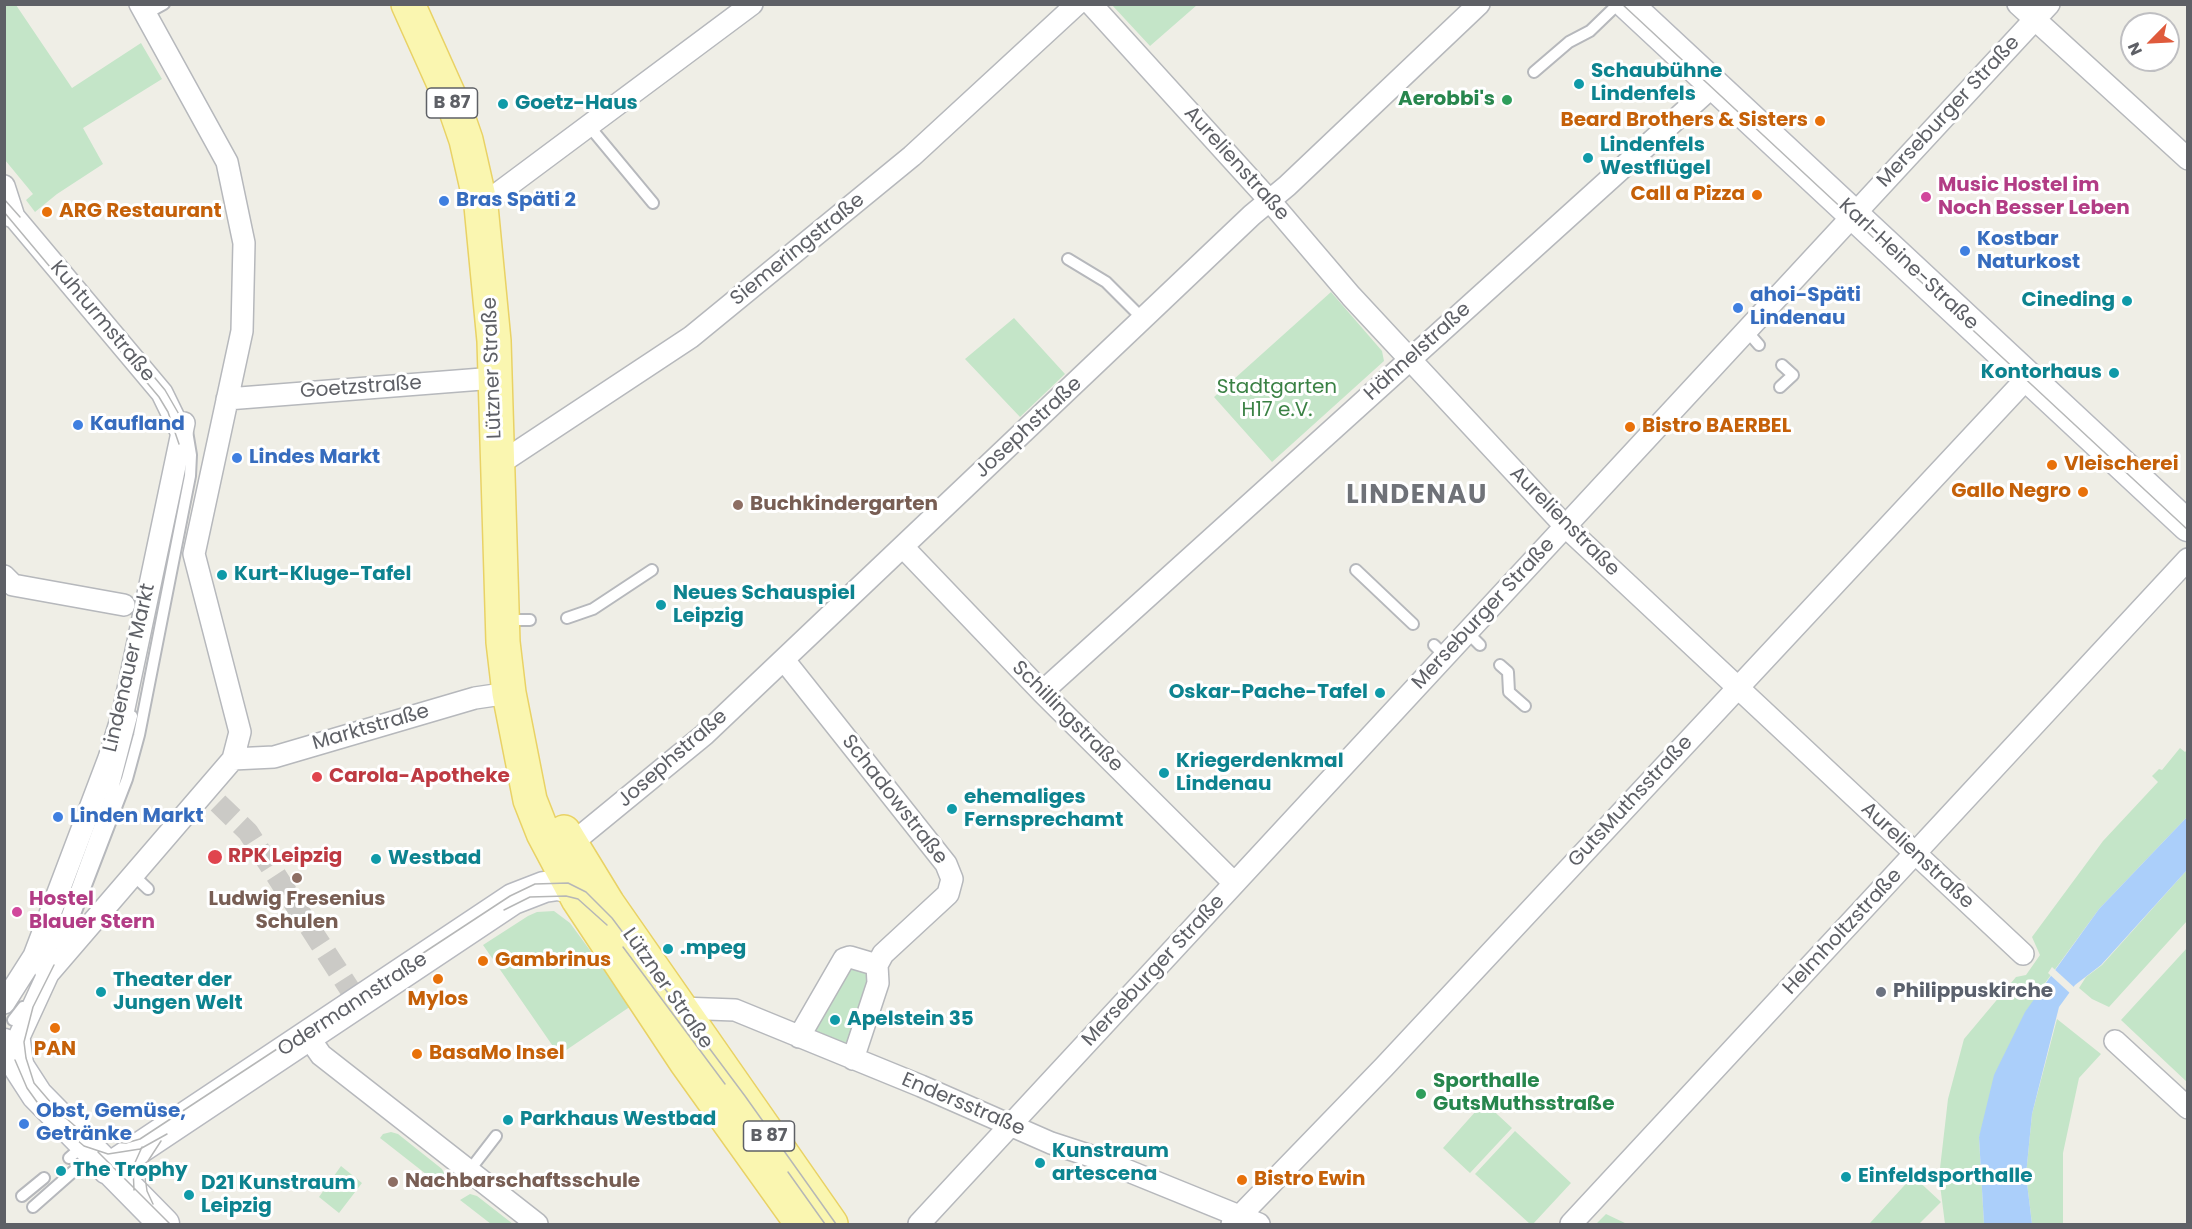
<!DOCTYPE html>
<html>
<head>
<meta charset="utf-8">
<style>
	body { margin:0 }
	#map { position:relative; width:2192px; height:1229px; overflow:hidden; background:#efeee6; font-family:Poppins,sans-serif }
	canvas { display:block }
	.frame { position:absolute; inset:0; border:6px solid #5e6066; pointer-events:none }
	.north { position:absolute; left:2120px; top:12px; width:60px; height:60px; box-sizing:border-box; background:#fff; border:2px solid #bfbfc2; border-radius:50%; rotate:246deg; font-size:16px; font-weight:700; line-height:24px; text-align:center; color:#5e6066 }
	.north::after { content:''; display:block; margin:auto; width:21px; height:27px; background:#df5a3c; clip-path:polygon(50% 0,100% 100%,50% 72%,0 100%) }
</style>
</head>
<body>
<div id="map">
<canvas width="2192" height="1229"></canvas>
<div class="frame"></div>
<div class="north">N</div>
</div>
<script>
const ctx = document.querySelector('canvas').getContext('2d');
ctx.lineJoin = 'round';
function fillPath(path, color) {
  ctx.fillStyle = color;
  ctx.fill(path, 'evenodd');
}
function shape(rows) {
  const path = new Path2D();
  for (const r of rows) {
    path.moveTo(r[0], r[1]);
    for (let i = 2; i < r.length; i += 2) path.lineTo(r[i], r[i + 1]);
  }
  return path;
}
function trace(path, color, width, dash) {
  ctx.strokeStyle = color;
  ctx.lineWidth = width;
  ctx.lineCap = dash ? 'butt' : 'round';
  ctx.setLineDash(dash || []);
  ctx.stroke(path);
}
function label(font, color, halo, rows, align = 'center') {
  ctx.font = font + ' Poppins,sans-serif';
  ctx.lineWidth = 6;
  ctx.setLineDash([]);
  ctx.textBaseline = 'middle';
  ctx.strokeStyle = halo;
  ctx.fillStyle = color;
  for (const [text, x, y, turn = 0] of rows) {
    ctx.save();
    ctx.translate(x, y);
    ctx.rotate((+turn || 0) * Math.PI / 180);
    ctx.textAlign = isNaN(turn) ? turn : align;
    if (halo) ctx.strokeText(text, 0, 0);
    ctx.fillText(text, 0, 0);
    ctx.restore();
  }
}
const green = shape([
	[4,5,16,5,72,88,141,43,162,79,83,128,103,164,57,194,35,212,26,200,33,194,5,160],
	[1112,5,1197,5,1150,46],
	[1331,292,1382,351,1384,361,1272,462,1214,397],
	[1014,318,1065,374,1020,417,965,359],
	[2180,748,2185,752,2187,750,2187,817,2099,909,2040,990,1979,1137,1984,1224,1945,1224,1939,1177,1948,1099,1964,1039,2016,977,2026,975,2040,955,2032,937,2103,841,2158,782,2152,776,2159,769,2162,770],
	[2187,870,2187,921,2109,1007,2092,999,2079,988,2086,977,2102,965],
	[554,911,570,923,631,1006,559,1055,483,945,528,916,537,912],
	[2187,948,2187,1082,2121,1020],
	[840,963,877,965,853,1059,799,1037],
	[2057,1019,2101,1054,2079,1078,2063,1153,2063,1224,2032,1224,2026,1175,2032,1114],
	[1484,1102,1512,1128,1470,1173,1443,1148],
	[1515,1131,1571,1183,1533,1224,1530,1224,1475,1174],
	[391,1132,398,1134,442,1169,445,1175,440,1185,380,1138,383,1134],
	[341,1166,362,1183,339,1213,319,1197],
	[1913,1176,1941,1202,1919,1224,1872,1224,1870,1223],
	[470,1194,477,1196,513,1224,491,1224,460,1200],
	[1606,1214,1627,1224,1596,1224]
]);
const water = shape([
	[2187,817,2187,870,2101,965,2075,985,2059,1007,2032,1114,2026,1175,2032,1224,1984,1224,1979,1137,1994,1075,2025,1012,2099,909]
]);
const pier = shape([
	[2052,967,2076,989,2072,995,2048,973]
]);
const streetTunnel = shape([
	[218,803,248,832,358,1002]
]);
const lane = shape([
	[146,14,164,4],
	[1534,72,1569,42,1590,31,1618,4],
	[589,126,653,203],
	[1068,259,1106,282,1143,319],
	[1746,330,1759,345],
	[1780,387,1793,375,1782,365],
	[1356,570,1413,624],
	[567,618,593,609,652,570],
	[505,620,530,620],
	[1467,632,1480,645],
	[1434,645,1445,656],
	[1500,665,1508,672,1509,692,1525,706],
	[132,874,148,889],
	[62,948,127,779,139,735,190,476,191,455,187,431],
	[40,972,66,918,113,789,132,716],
	[13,1020,23,1007],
	[69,1158,84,1145],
	[469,1171,496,1136],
	[22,1196,44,1178],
	[33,1207,93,1154]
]);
const street = shape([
	[1091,4,1270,201,1351,296,1566,527,2023,954],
	[2018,4,2188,159],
	[4,186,14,217],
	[481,206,752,4],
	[4,213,15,218,162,393,181,432],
	[227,399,495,378],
	[496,466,691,337,912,156,1077,4],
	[903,547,1042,692,1234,883],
	[4,576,13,585,124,605],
	[784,660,946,864,952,879,948,894,883,954,877,965,878,983,853,1059],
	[1042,692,1714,85],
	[233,759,274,757,475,698,509,693],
	[571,844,704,735,1252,215,1287,186,1479,4],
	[4,1003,34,956,109,758,123,713,184,423],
	[681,1008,735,1010,921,1086,1051,1143,1094,1157,1259,1224],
	[307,1035,321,1055,537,1224],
	[799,1037,844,959,850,957,877,965],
	[2115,1041,2188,1108],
	[23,1068,19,1037,48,974,233,759,240,732,194,554,242,331,244,243,227,162,140,4],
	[919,1224,2049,4],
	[1232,1224,1384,1067,2028,377],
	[1571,1224,2188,559]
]);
const secondary = shape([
	[1627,4,2188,526],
	[4,1044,37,1095,164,1224],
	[108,1169,513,899,544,887,558,885,590,892]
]);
const primary = shape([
	[408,4,456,111,466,140,481,206,494,341,503,642,509,693,530,800,543,833,578,899,686,1062,802,1224],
	[564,832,608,904,831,1224]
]);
const tram = shape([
	[1622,4,2188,530],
	[4,199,20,217],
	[4,212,159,397,168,412,179,444],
	[74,281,165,390,184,423],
	[504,910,530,897,566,896,578,899,607,925],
	[623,947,725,1084],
	[54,965,33,1007,24,1042,26,1058,34,1083,64,1118],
	[15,1060,27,1088,37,1102],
	[59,1112,83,1133,101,1141,126,1143,140,1139,510,896,535,884,568,883,586,892,612,918,745,1096,836,1224],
	[63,1128,84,1146,108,1154,140,1149,167,1134],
	[98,1152,170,1224],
	[788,1172,825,1224],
	[134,1190,133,1167,142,1147],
	[153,1204,147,1191,145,1176,148,1161,161,1141]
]);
const markers = [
	[1579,84,6,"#0f9aa8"],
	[1507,100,6,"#2e9e5b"],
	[503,104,6,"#0f9aa8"],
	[1820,121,6,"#e8710a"],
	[1588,158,6,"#0f9aa8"],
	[1757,195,6,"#e8710a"],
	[1926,197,6,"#d1479c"],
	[444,201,6,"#3f7fe0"],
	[47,212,6,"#e8710a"],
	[1965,251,6,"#3f7fe0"],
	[2127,301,6,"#0f9aa8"],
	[1738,308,6,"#3f7fe0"],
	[2114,373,6,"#0f9aa8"],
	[78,425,6,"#3f7fe0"],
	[1630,427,6,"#e8710a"],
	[237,458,6,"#3f7fe0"],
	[2052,465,6,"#e8710a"],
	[2083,492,6,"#e8710a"],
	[738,505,6,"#8d6e63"],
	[222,575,6,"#0f9aa8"],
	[661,605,6,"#0f9aa8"],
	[1380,693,6,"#0f9aa8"],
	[1164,773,6,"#0f9aa8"],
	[317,777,6,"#e0444e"],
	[952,809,6,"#0f9aa8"],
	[58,817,6,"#3f7fe0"],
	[215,857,8,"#e0444e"],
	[376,859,6,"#0f9aa8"],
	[297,878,6,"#8d6e63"],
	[17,912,6,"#d1479c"],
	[668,949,6,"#0f9aa8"],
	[483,961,6,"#e8710a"],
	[438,979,6,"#e8710a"],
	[101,992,6,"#0f9aa8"],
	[1881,992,6,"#6b7280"],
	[835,1020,6,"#0f9aa8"],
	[55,1028,6,"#e8710a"],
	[417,1054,6,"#e8710a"],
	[1421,1094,6,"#2e9e5b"],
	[508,1120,6,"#0f9aa8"],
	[24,1124,6,"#3f7fe0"],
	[1040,1163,6,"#0f9aa8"],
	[61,1171,6,"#0f9aa8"],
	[1846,1177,6,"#0f9aa8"],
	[1242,1180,6,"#e8710a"],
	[393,1182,6,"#8d6e63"],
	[189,1195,6,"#0f9aa8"]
];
const shields = [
	[452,103,51],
	[769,1136,51]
];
const shieldNames = [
	["B 87",452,103],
	["B 87",769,1136]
];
const cultureNames = [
	["Schaubühne",1591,72],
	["Lindenfels",1591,95],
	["Goetz-Haus",515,104],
	["Lindenfels",1600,146],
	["Westflügel",1600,169],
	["Cineding",2115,301,"right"],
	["Kontorhaus",2102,373,"right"],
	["Kurt-Kluge-Tafel",234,575],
	["Neues Schauspiel",673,594],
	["Leipzig",673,617],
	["Oskar-Pache-Tafel",1368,693,"right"],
	["Kriegerdenkmal",1176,762],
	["Lindenau",1176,785],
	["ehemaliges",964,798],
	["Fernsprechamt",964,821],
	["Westbad",388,859],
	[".mpeg",680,949],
	["Theater der",113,981],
	["Jungen Welt",113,1004],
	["Apelstein 35",847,1020],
	["Parkhaus Westbad",520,1120],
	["Kunstraum",1052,1152],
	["artescena",1052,1175],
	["The Trophy",73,1171],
	["Einfeldsporthalle",1858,1177],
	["D21 Kunstraum",201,1184],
	["Leipzig",201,1207]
];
const leisureNames = [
	["Aerobbi's",1495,100],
	["Sporthalle",1433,1082,"left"],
	["GutsMuthsstraße",1433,1105,"left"]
];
const streetNames = [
	["Merseburger Straße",1949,112,-47],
	["Aurelienstraße",1236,164,48],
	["Siemeringstraße",798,250,-39],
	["Karl-Heine-Straße",1908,265,43],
	["Kuhturmstraße",102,322,50],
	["Hähnelstraße",1418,352,-42],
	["Lützner Straße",493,368,-92],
	["Goetzstraße",361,388,-4],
	["Josephstraße",1029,428,-43],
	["Aurelienstraße",1564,522,45],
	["Merseburger Straße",1484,614,-47],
	["Lindenauer Markt",130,668,-77],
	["Schillingstraße",1067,717,45],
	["Marktstraße",371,728,-16],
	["Josephstraße",673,759,-41],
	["Schadowstraße",894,800,52],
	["GutsMuthsstraße",1631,802,-47],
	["Aurelienstraße",1917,856,43],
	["Helmholtzstraße",1843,932,-47],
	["Merseburger Straße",1154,971,-47],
	["Lützner Straße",667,989,55],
	["Odermannstraße",353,1005,-33],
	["Endersstraße",963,1105,23]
];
const foodNames = [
	["Beard Brothers & Sisters",1808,121,"right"],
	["Call a Pizza",1745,195,"right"],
	["ARG Restaurant",59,212],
	["Bistro BAERBEL",1642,427],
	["Vleischerei",2064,465],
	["Gallo Negro",2071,492,"right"],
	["Gambrinus",495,961],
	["Mylos",438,1000,"center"],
	["PAN",55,1050,"center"],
	["BasaMo Insel",429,1054],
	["Bistro Ewin",1254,1180]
];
const hotelNames = [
	["Music Hostel im",1938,186],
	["Noch Besser Leben",1938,209],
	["Hostel",29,900],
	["Blauer Stern",29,923]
];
const shopNames = [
	["Bras Späti 2",456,201],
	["Kostbar",1977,240],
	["Naturkost",1977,263],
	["ahoi-Späti",1750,296],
	["Lindenau",1750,319],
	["Kaufland",90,425],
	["Lindes Markt",249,458],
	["Linden Markt",70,817],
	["Obst, Gemüse,",36,1112],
	["Getränke",36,1135]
];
const parkNames = [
	["Stadtgarten",1277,388],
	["H17 e.V.",1277,411]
];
const educationNames = [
	["Buchkindergarten",750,505],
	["Ludwig Fresenius",297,900,"center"],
	["Schulen",297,923,"center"],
	["Nachbarschaftsschule",405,1182]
];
const healthNames = [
	["Carola-Apotheke",329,777],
	["RPK Leipzig",228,857]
];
const worshipNames = [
	["Philippuskirche",1893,992]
];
const districtNames = [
	["LINDENAU",1417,496]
];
fillPath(green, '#c4e5c8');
fillPath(water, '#abcffa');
fillPath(pier, '#efeee6');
trace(streetTunnel, '#cbcac6', 21, [21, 10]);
trace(lane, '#b6b8bc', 14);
trace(street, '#b6b8bc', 24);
trace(secondary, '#b7b9bf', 33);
trace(primary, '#e9d265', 36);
trace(lane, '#fff', 10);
trace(street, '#fff', 21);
trace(secondary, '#fff', 30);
trace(primary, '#faf6b0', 33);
trace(tram, '#b6b7b7', 1.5);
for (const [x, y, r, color] of markers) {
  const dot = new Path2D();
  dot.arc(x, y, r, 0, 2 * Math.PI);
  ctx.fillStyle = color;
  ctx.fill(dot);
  trace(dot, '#fff', 2);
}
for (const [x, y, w] of shields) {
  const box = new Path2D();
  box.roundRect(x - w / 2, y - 15, w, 30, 4.5);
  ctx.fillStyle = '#fff';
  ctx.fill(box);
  trace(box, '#5e6066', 1.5);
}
label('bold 18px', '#5e6066', null, shieldNames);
label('bold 20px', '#0d838f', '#fff', cultureNames, 'left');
label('bold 20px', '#27864d', '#fff', leisureNames, 'right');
label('20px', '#5e6066', '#fff', streetNames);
label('bold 20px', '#c56008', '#fff', foodNames, 'left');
label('bold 20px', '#b23c85', '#fff', hotelNames, 'left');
label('bold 20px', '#366cbe', '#fff', shopNames, 'left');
label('20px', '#3a8144', '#fff', parkNames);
label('bold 20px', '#785e54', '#fff', educationNames, 'left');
label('bold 20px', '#be3a42', '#fff', healthNames, 'left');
label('bold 20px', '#5b616d', '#fff', worshipNames, 'left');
ctx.letterSpacing = '1.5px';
label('bold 26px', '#6f7278', '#fff', districtNames);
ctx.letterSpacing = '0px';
</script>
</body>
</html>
